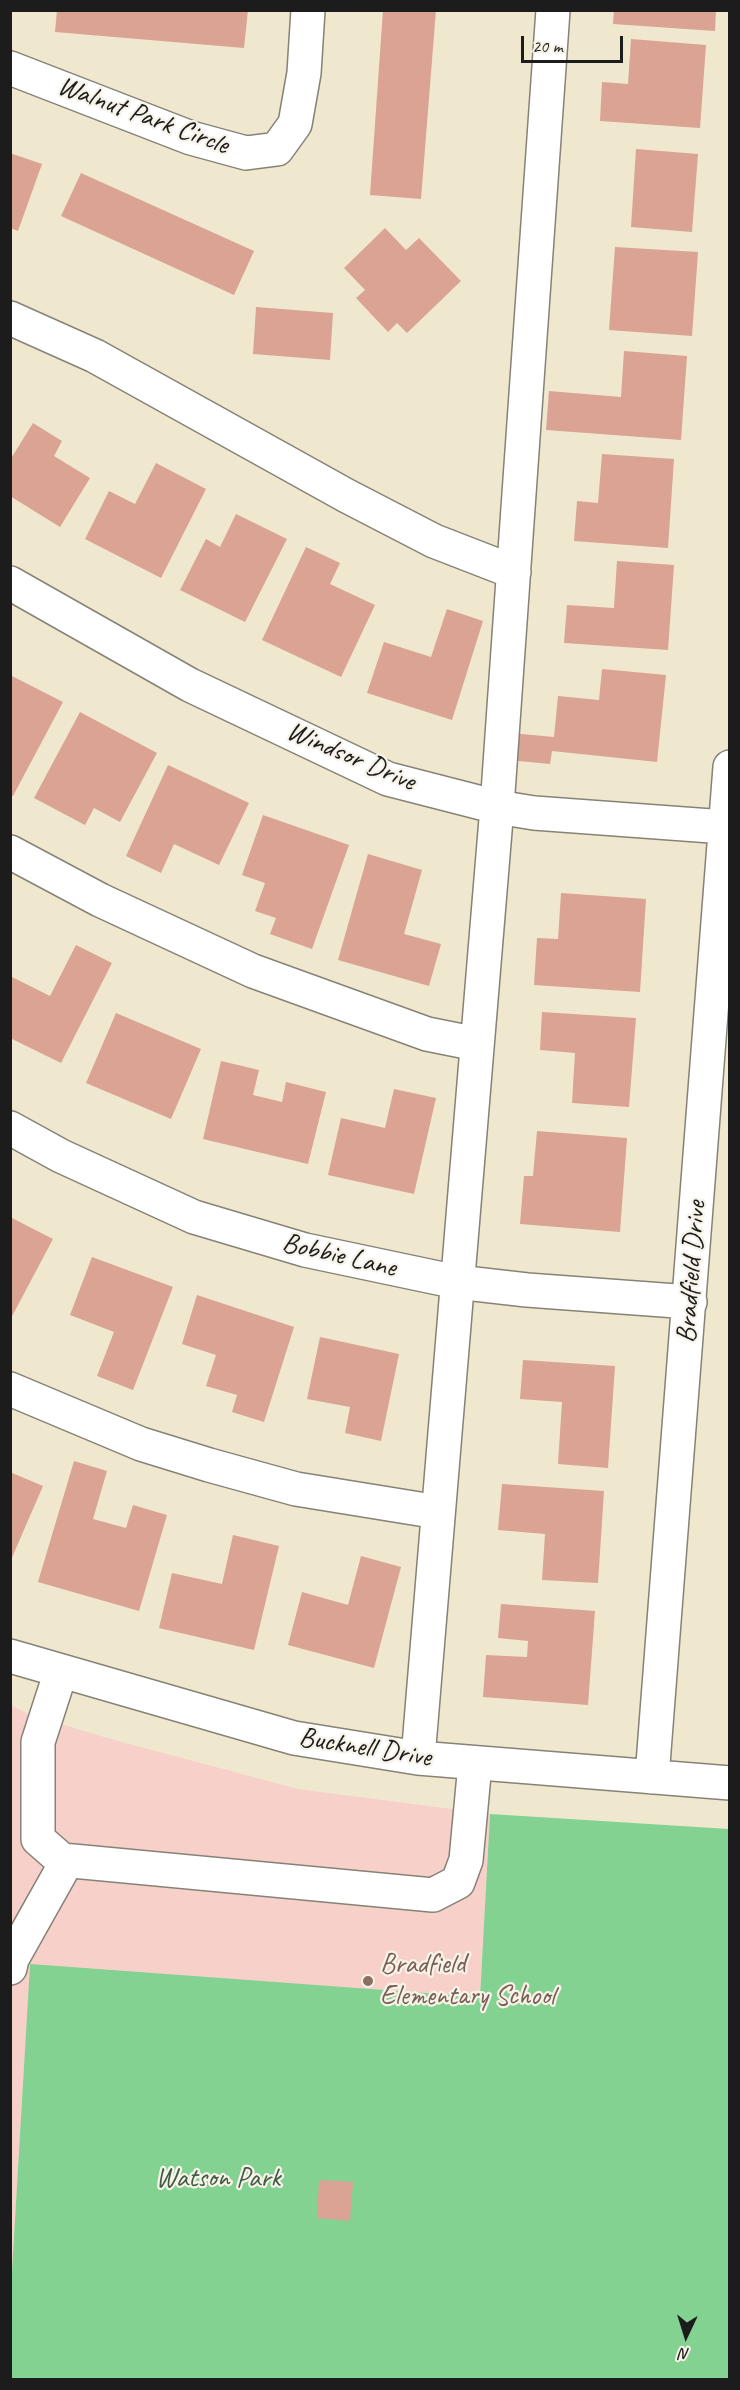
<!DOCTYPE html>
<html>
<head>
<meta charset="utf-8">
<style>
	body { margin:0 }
	#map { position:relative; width:740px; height:2390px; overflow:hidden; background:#efe8cf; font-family:Caveat,sans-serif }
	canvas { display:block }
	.frame { position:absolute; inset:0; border:12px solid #1c1c1c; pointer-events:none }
	.north { position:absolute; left:656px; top:2306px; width:60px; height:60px; -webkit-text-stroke:4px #f7f3e8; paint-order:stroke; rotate:184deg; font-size:16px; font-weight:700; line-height:24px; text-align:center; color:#1c1c1c }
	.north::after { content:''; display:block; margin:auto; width:21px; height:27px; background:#1c1c1c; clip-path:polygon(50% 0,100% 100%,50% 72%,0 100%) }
	.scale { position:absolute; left:521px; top:36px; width:102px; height:27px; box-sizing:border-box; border:3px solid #1c1c1c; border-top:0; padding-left:8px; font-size:18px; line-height:21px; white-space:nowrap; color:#1c1c1c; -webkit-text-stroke:4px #f7f3e8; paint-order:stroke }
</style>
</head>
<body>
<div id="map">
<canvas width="740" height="2390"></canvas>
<div class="frame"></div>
<div class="north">N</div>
<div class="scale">20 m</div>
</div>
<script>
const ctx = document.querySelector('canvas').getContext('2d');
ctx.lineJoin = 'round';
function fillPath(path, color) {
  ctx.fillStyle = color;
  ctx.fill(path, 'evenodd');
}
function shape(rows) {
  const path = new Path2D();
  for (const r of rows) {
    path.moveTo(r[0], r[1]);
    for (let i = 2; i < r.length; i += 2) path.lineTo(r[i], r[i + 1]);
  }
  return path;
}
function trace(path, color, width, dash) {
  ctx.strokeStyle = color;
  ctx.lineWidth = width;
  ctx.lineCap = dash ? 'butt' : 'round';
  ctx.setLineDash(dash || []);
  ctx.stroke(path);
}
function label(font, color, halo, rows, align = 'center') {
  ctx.font = font + ' Caveat,sans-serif';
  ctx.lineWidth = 4.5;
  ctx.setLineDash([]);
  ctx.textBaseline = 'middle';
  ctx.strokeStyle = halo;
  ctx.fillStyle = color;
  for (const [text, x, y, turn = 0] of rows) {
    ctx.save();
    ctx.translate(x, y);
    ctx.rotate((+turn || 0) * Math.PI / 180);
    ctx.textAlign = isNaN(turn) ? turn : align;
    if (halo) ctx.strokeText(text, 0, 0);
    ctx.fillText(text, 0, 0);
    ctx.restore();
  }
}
const built = shape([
	[11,1705,28,1714,107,1738,298,1789,490,1814,480,1997,30,1965,11,2288]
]);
const green = shape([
	[490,1814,729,1829,729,2379,11,2380,11,2288,30,1964,480,1997]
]);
const building = shape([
	[57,10,248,10,244,48,55,32],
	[383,10,436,10,421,199,370,195],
	[614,10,716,10,715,31,613,24],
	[631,39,706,45,700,128,600,121,602,82,628,84],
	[636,149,698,154,692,232,631,227],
	[10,153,42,164,18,231,10,228],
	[81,173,254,251,234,295,61,216],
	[385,228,406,250,419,238,461,281,407,333,397,323,388,332,356,298,365,290,344,268],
	[615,247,698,252,692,336,609,330],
	[256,307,333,313,330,360,253,354],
	[624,351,687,356,681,440,546,430,549,391,621,397],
	[33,423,62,441,54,456,90,478,60,527,10,496,10,460],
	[602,454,674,459,668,548,574,541,577,501,598,503],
	[156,463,206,489,161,578,85,539,109,491,135,504],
	[236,514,287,539,245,622,180,590,206,539,220,547],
	[306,547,340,563,330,584,375,605,341,677,262,640],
	[617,561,674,565,668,650,564,643,567,605,614,608],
	[447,609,483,621,452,720,367,693,384,642,431,657],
	[602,669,666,675,657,762,552,751,550,764,508,760,511,733,554,737,558,696,599,700],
	[10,675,63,702,13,796,10,795],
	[80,712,157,753,120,822,94,808,85,825,34,798],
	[168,765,249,803,219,865,174,844,161,873,126,856],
	[263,815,349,845,312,949,270,934,276,918,255,911,265,883,242,875],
	[368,854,422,870,404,934,441,944,429,986,338,960],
	[561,893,646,899,640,992,534,985,537,938,558,939],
	[76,945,112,963,61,1063,10,1038,10,976,50,996],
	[542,1012,636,1018,629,1107,572,1103,575,1053,540,1050],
	[116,1013,201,1049,171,1119,86,1083],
	[221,1061,259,1070,253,1095,282,1102,286,1082,326,1092,308,1164,203,1139],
	[394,1089,436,1098,414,1194,328,1175,341,1118,385,1128],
	[537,1131,627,1138,620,1232,520,1224,524,1176,533,1176],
	[10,1217,53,1239,10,1320],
	[92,1257,173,1287,133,1390,97,1376,114,1332,70,1315],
	[197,1295,294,1327,264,1422,232,1412,237,1395,206,1386,216,1355,182,1344],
	[320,1337,399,1354,381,1441,345,1433,350,1407,307,1399],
	[523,1360,615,1366,608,1468,558,1464,562,1402,520,1399],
	[74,1461,107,1471,93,1519,126,1528,133,1505,167,1515,139,1611,38,1582],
	[10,1472,43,1486,10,1562],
	[502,1484,604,1491,598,1583,542,1580,545,1534,498,1530],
	[233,1535,279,1546,254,1650,159,1628,172,1573,222,1584],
	[361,1556,401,1567,374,1668,288,1645,302,1592,348,1605],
	[501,1604,595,1611,588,1705,483,1697,486,1655,527,1657,528,1641,498,1638],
	[319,2180,353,2182,350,2221,317,2218]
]);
const minor = shape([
	[10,68,191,138,246,153,277,149,295,124,304,73,308,10],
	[10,318,95,356,347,496,434,541,514,572],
	[10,583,190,685,388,779,497,807,534,813,725,827],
	[10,852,100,900,253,971,427,1034,477,1044],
	[10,1128,61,1156,194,1217,305,1250,457,1282,527,1290,690,1302],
	[10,1389,141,1444,209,1465,296,1489,438,1512],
	[10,1656,294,1738,418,1758,730,1783],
	[61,1671,38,1742,38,1839,62,1860,433,1895,458,1882,466,1860,475,1764],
	[418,1758,497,807,553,10],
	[652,1777,730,767],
	[10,1968,12,1959,67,1861]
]);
const markers = [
	[368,1981,6,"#8d6e63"]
];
const streetNames = [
	["Walnut Park Circle",143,116,20],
	["Windsor Drive",351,757,23],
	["Bobbie Lane",339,1256,13],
	["Bradfield Drive",692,1272,-86],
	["Bucknell Drive",365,1748,9]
];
const educationNames = [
	["Bradfield",380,1965],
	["Elementary School",380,1997]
];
const parkNames = [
	["Watson Park",218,2179]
];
fillPath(built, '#f7d0c9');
fillPath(green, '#83d292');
fillPath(building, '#daa394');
trace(minor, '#868276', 36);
trace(minor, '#fff', 33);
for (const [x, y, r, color] of markers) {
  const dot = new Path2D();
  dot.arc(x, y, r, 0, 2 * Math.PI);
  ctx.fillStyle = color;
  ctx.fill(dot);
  trace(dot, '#f7f3e8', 2);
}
label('28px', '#1c1c1c', '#f7f3e8', streetNames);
label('28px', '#785e54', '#f7f3e8', educationNames, 'left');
label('28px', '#405c45', '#f7f3e8', parkNames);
</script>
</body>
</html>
